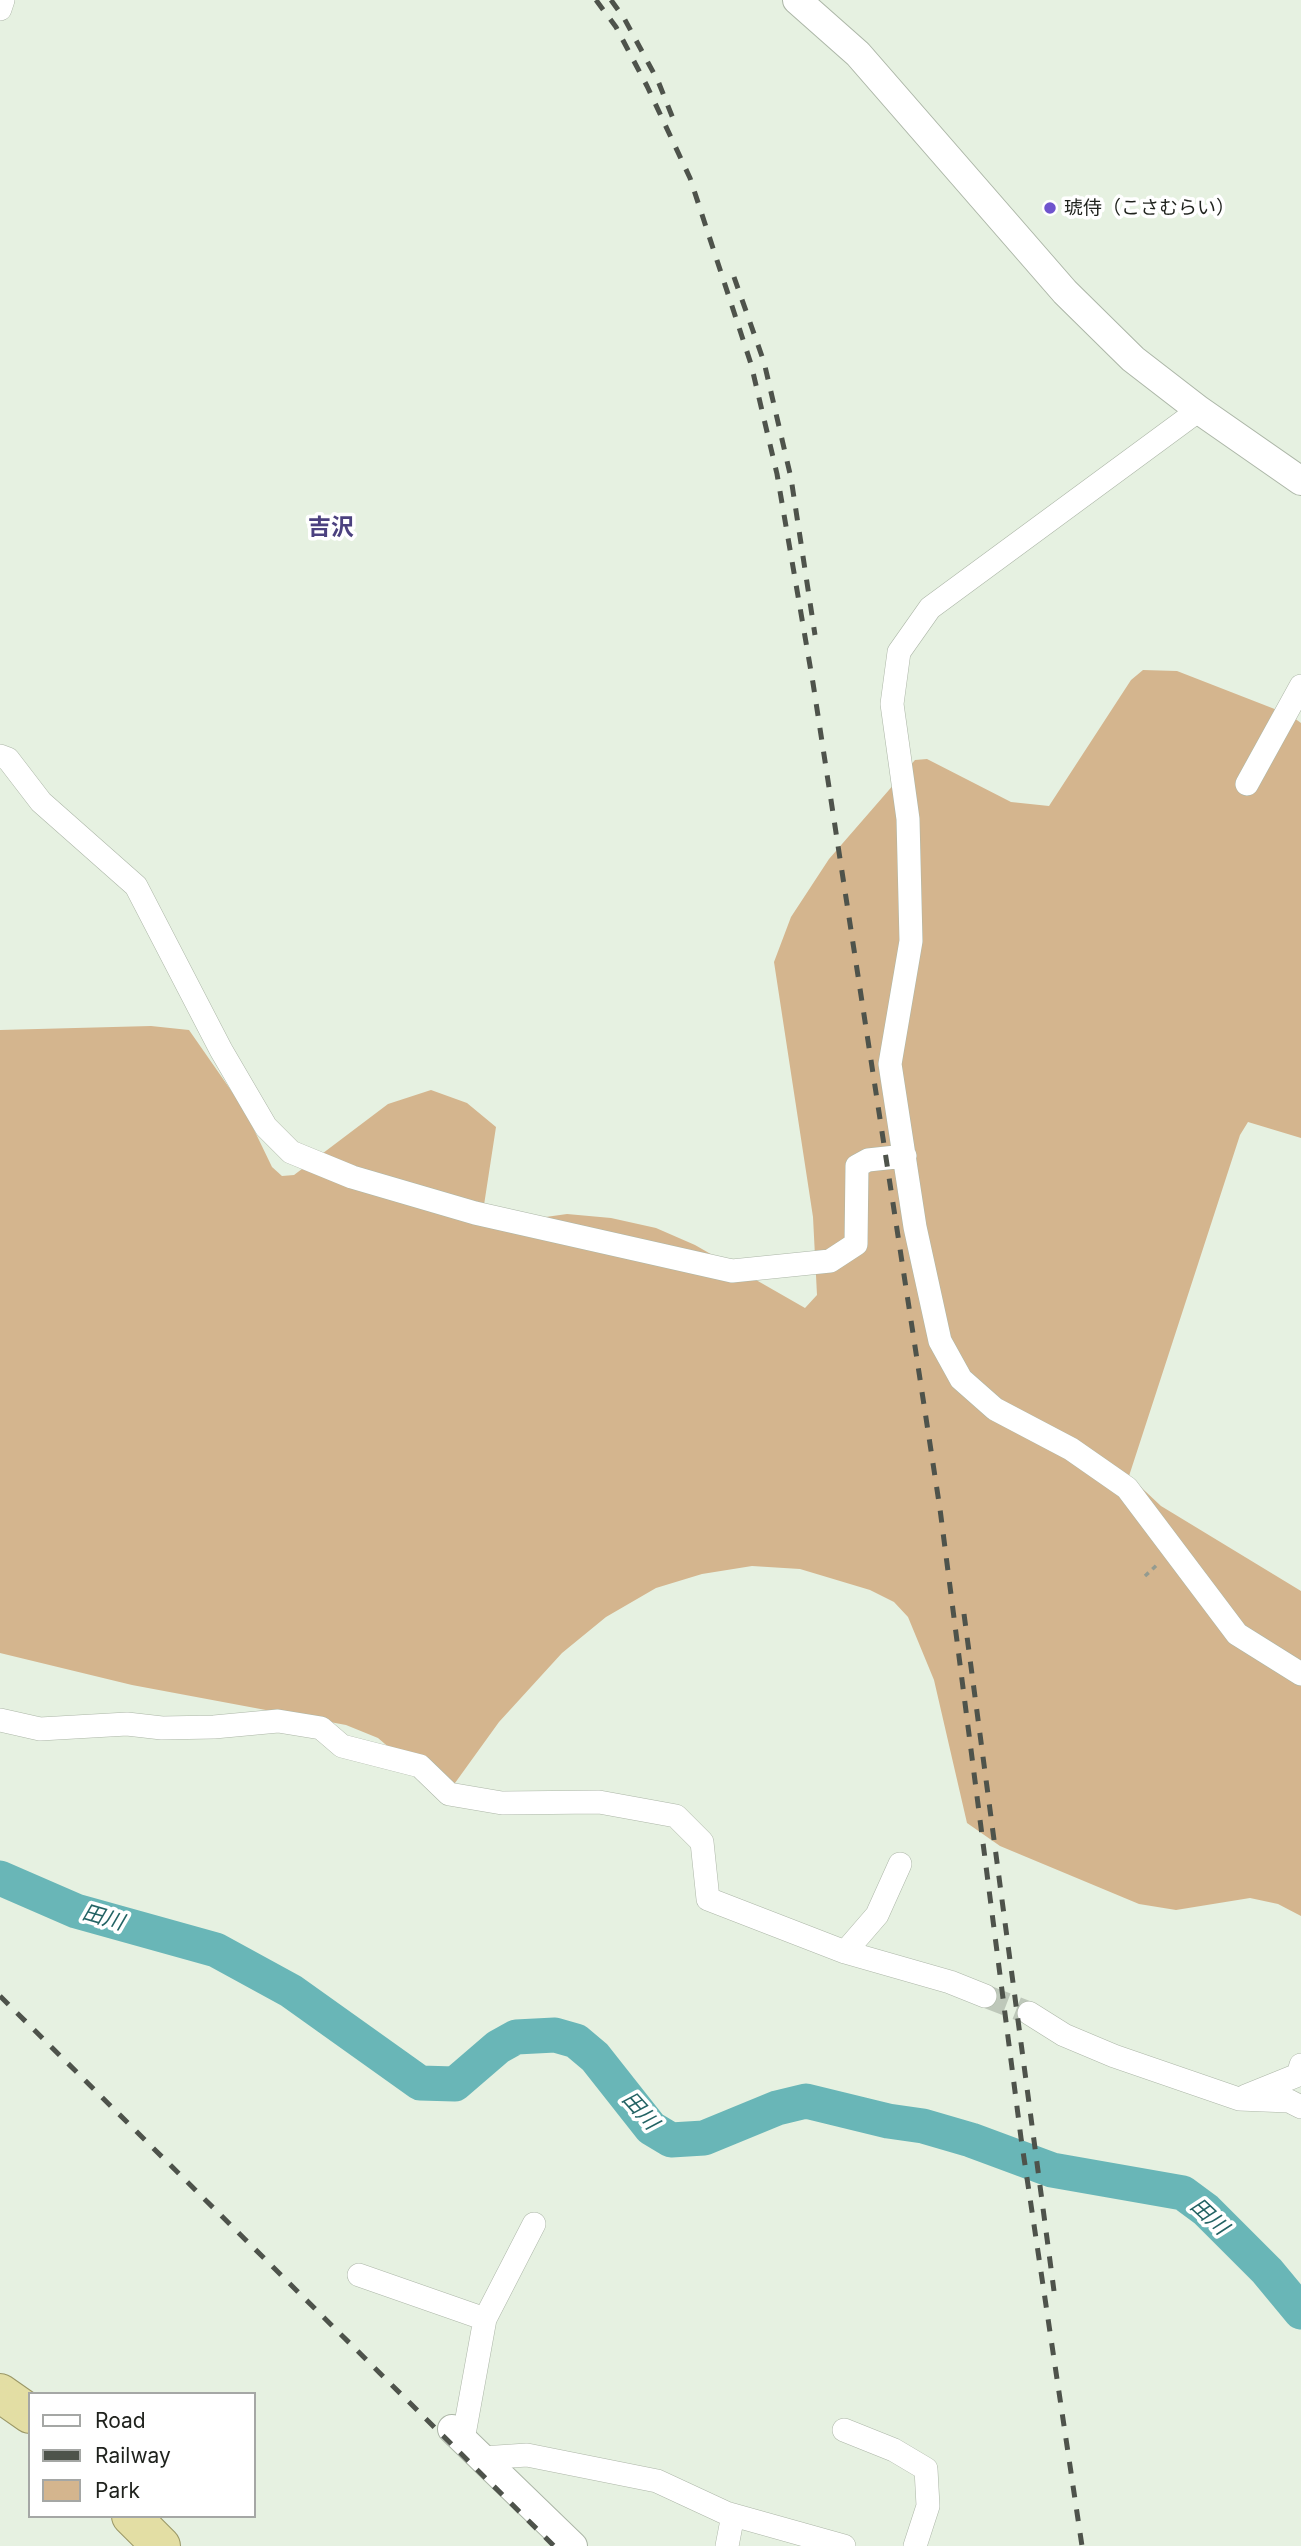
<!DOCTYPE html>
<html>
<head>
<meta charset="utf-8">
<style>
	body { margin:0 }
	#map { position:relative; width:1301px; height:2546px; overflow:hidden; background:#e6f1e1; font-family:Inter,sans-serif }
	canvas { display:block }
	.legend { position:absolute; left:28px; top:2392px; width:228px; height:126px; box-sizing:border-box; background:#fff; border:2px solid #a5a7a5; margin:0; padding:9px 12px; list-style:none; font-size:21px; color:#1f221d }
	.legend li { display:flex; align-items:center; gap:14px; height:35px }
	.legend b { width:35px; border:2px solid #a5a7a5 }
</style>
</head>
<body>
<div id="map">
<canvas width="1301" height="2546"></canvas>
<ul class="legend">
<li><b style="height:9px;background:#fff"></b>Road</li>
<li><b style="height:9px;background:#4e534b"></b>Railway</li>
<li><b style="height:19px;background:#d4b58e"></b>Park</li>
</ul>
</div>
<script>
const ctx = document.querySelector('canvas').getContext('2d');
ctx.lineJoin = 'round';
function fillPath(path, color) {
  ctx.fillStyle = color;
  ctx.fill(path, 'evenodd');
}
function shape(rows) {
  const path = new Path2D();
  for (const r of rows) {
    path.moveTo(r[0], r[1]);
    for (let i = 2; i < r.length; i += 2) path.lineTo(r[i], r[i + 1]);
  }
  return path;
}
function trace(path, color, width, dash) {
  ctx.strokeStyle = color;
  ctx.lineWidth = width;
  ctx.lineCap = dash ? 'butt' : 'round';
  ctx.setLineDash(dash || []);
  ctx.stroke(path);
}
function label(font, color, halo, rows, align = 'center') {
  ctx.font = font + ' Inter,"Noto Sans JP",sans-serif';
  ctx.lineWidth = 7;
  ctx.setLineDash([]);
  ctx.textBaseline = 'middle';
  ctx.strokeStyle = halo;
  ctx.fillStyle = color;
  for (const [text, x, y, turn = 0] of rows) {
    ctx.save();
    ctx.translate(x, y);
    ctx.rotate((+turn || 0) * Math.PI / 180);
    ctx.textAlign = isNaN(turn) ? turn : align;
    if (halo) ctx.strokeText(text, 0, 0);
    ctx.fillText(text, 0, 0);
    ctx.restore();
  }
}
const green = shape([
	[1143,670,1177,671,1290,715,1301,723,1301,1138,1248,1122,1240,1135,1129,1476,1161,1506,1301,1591,1301,1916,1278,1904,1250,1898,1176,1910,1139,1904,1000,1846,967,1823,934,1680,908,1617,894,1602,870,1590,800,1569,752,1566,702,1574,656,1588,606,1617,562,1653,499,1722,455,1783,440,1791,378,1738,346,1725,132,1685,0,1653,0,1030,151,1026,189,1030,244,1109,272,1167,282,1176,294,1175,388,1104,431,1090,467,1103,496,1127,482,1218,489,1225,567,1214,611,1218,656,1228,695,1245,805,1308,817,1295,813,1217,774,962,791,917,829,859,915,760,927,759,1011,802,1049,806,1131,680]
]);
const river = shape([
	[0,1878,76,1911,216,1950,291,1991,420,2083,455,2084,498,2047,516,2037,555,2035,576,2041,595,2057,651,2128,671,2140,704,2138,777,2108,806,2101,888,2121,923,2126,971,2140,1052,2170,1183,2193,1206,2210,1267,2271,1301,2312]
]);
const minorTunnel = shape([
	[985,1996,1029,2013]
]);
const path = shape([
	[1145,1576,1159,1563]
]);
const minor = shape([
	[0,9,3,0],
	[1199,410,930,608,899,652,892,704,908,819,911,941,890,1064,915,1227,940,1341,961,1379,995,1409,1071,1449,1127,1488,1237,1634,1301,1674],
	[0,756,8,759,41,802,136,886,221,1050,266,1127,291,1152,352,1177,475,1213,732,1271,830,1261,856,1244,857,1166,868,1160,905,1156],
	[1247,784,1301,686],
	[0,1720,40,1729,127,1724,162,1728,214,1727,278,1721,321,1728,342,1746,420,1766,449,1794,502,1803,599,1802,676,1816,702,1842,708,1899,845,1952,950,1982,985,1996],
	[845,1952,877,1915,900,1864],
	[1029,2013,1064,2035,1114,2056,1239,2099,1289,2101,1301,2107],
	[1246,2096,1298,2075,1301,2065],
	[359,2275,485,2319,463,2440],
	[485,2319,534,2224],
	[844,2430,894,2450,926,2469,928,2506,915,2546],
	[482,2458,527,2455,657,2481,726,2513,844,2546],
	[727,2546,733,2515]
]);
const tertiary = shape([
	[797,0,858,54,1065,292,1133,359,1199,410,1301,481],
	[452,2429,573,2546]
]);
const trunk = shape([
	[0,2393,30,2414],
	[131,2516,161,2546]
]);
const rail = shape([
	[596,0,616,27,647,86,690,178,751,364,777,474,813,683,940,1509,1021,2138,1082,2546],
	[611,0,624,18,658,81,674,121],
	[734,277,764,362,791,478,815,635],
	[964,1614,1054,2291],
	[0,1996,554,2546]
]);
const markers = [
	[1050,208,7,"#6f54cd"]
];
const poiNames = [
	["琥侍（こさむらい）",1064,208]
];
const waterNames = [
	["田川",103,1918,16],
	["田川",640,2111,48],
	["田川",1209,2217,43]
];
const quarterNames = [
	["吉沢",331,528]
];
fillPath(green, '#d4b58e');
trace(river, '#69b6b7', 35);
trace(minorTunnel, '#bec8ba', 23, [23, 11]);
trace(minor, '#acb6a7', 24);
trace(tertiary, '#acb6a7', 30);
trace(trunk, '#9a9766', 40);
trace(path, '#949b90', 3.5, [5, 5]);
trace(minor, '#fff', 23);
trace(tertiary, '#fff', 28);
trace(trunk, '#e3dea4', 38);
trace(rail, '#4e534b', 5, [12, 12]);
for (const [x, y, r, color] of markers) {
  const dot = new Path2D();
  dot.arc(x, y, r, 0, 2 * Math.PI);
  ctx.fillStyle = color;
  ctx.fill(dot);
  trace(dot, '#fff', 2.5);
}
label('19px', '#1f221d', '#fff', poiNames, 'left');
label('italic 21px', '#236364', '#fff', waterNames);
label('bold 23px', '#4b417f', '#fff', quarterNames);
</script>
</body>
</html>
